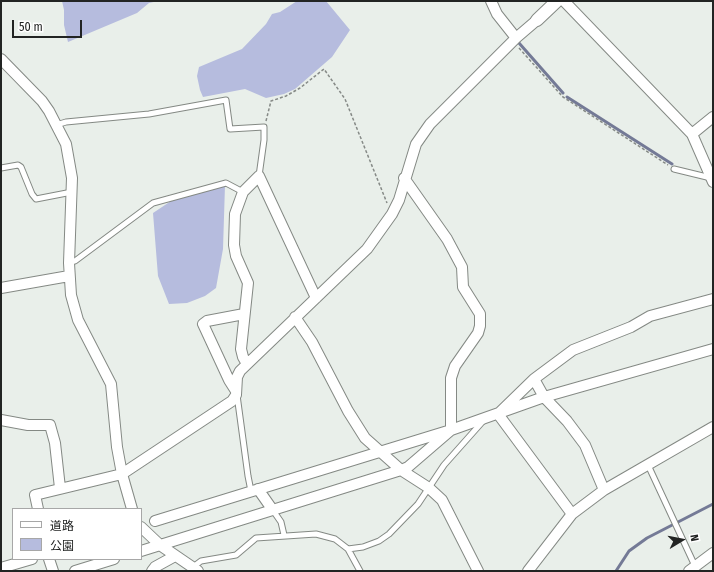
<!DOCTYPE html>
<html>
<head>
<meta charset="utf-8">
<style>
	body { margin:0 }
	#map { position:relative; width:714px; height:572px; overflow:hidden; background:#e9efea; font-family:"Fira Sans Condensed","Noto Sans JP",sans-serif }
	canvas { display:block }
	.frame { position:absolute; inset:0; border:2px solid #222423; pointer-events:none }
	.legend { position:absolute; left:12px; top:508px; width:130px; height:52px; box-sizing:border-box; background:#fff; border:1px solid #a7a7a7; margin:0; padding:5px 7px; list-style:none; font-size:12px; color:#222423 }
	.legend li { display:flex; align-items:center; gap:8px; height:20px }
	.legend b { width:20px; border:1px solid #a7a7a7 }
	.north { position:absolute; left:662px; top:520px; width:40px; height:40px; -webkit-text-stroke:3px #fff; paint-order:stroke; rotate:80deg; font-size:11px; font-weight:700; line-height:16px; text-align:center; color:#222423 }
	.north::after { content:''; display:block; margin:auto; width:14px; height:18px; background:#222423; clip-path:polygon(50% 0,100% 100%,50% 72%,0 100%) }
	.scale { position:absolute; left:12px; top:20px; width:70px; height:18px; box-sizing:border-box; border:2px solid #222423; border-top:0; padding-left:5px; font-size:12px; line-height:14px; white-space:nowrap; color:#222423; -webkit-text-stroke:3px #fff; paint-order:stroke }
</style>
</head>
<body>
<div id="map">
<canvas width="714" height="572"></canvas>
<div class="frame"></div>
<ul class="legend">
<li><b style="height:5px;background:#fff"></b>道路</li>
<li><b style="height:11px;background:#b6bcde"></b>公園</li>
</ul>
<div class="north">N</div>
<div class="scale">50 m</div>
</div>
<script>
const ctx = document.querySelector('canvas').getContext('2d');
ctx.lineJoin = 'round';
function fillPath(path, color) {
  ctx.fillStyle = color;
  ctx.fill(path, 'evenodd');
}
function shape(rows) {
  const path = new Path2D();
  for (const r of rows) {
    path.moveTo(r[0], r[1]);
    for (let i = 2; i < r.length; i += 2) path.lineTo(r[i], r[i + 1]);
  }
  return path;
}
function trace(path, color, width, dash) {
  ctx.strokeStyle = color;
  ctx.lineWidth = width;
  ctx.lineCap = dash ? 'butt' : 'round';
  ctx.setLineDash(dash || []);
  ctx.stroke(path);
}
const green = shape([
	[62,1,158,1,149,3,137,13,68,42,64,25,64,10],
	[297,1,326,1,350,30,332,57,295,89,284,94,266,98,245,89,203,97,200,90,197,76,199,67,242,49,266,24,272,14,280,12],
	[225,185,223,249,216,288,205,296,187,303,169,304,158,276,153,213,171,201]
]);
const stream = shape([
	[519,43,563,93],
	[567,97,672,164],
	[616,571,629,551,647,538,713,504]
]);
const path = shape([
	[519,48,563,97,668,165],
	[266,121,271,101,286,96,300,88,324,69,345,99,387,203]
]);
const service = shape([
	[56,125,66,122,149,114,226,100,230,129,264,127,264,140,259,176],
	[1,168,18,165,21,167,32,194,36,199,72,192],
	[674,169,711,178],
	[69,263,75,261,153,203,226,183,243,192],
	[237,395,248,476,251,491],
	[648,465,695,566],
	[272,509,281,522,284,535],
	[348,549,360,571],
	[193,567,201,561,236,555,256,538,316,534,335,539,348,549,363,547,379,541,389,534,418,504,444,465,484,420]
]);
const minor = shape([
	[491,1,497,14,516,38],
	[564,1,692,134,713,182],
	[1,59,42,101,49,111,66,144,72,178,69,263,71,295,78,320,111,384,117,447,122,474,132,509],
	[692,134,713,117],
	[1,288,69,276],
	[295,317,312,342,348,411,365,438,401,470,429,488,442,500,478,571],
	[247,364,243,357,241,349,248,283,236,256,234,245,235,214,243,192,259,176,316,298],
	[534,379,544,397,567,421,585,445,604,490],
	[236,391,229,380,203,324,207,321,244,314],
	[1,420,28,425,50,425,55,443,60,488],
	[258,489,272,509],
	[38,509,35,495,122,474,232,401,236,395,237,377,240,371,367,249,392,214,399,200,416,144,430,124,516,38,537,20],
	[572,514,498,414,534,379,573,350,631,327,650,316,713,299],
	[155,521,451,430,451,378,455,366,478,333,480,326,480,314,463,287,462,267,447,239,404,178],
	[141,527,160,545,198,571],
	[141,551,401,470,408,467,451,430,544,397,713,349],
	[49,559,53,571],
	[1,568,32,559],
	[75,571,114,559],
	[152,571,155,567,175,556],
	[528,571,572,514,604,490,713,427],
	[689,571,713,553]
]);
const tertiary = shape([
	[537,20,557,1]
]);
fillPath(green, '#b6bcde');
trace(stream, '#747a96', 3);
trace(service, '#848984', 7);
trace(minor, '#848984', 12);
trace(tertiary, '#848984', 14);
trace(path, '#868a87', 1.5, [3, 2]);
trace(service, '#fff', 5);
trace(minor, '#fff', 10);
trace(tertiary, '#fff', 12);
</script>
</body>
</html>
